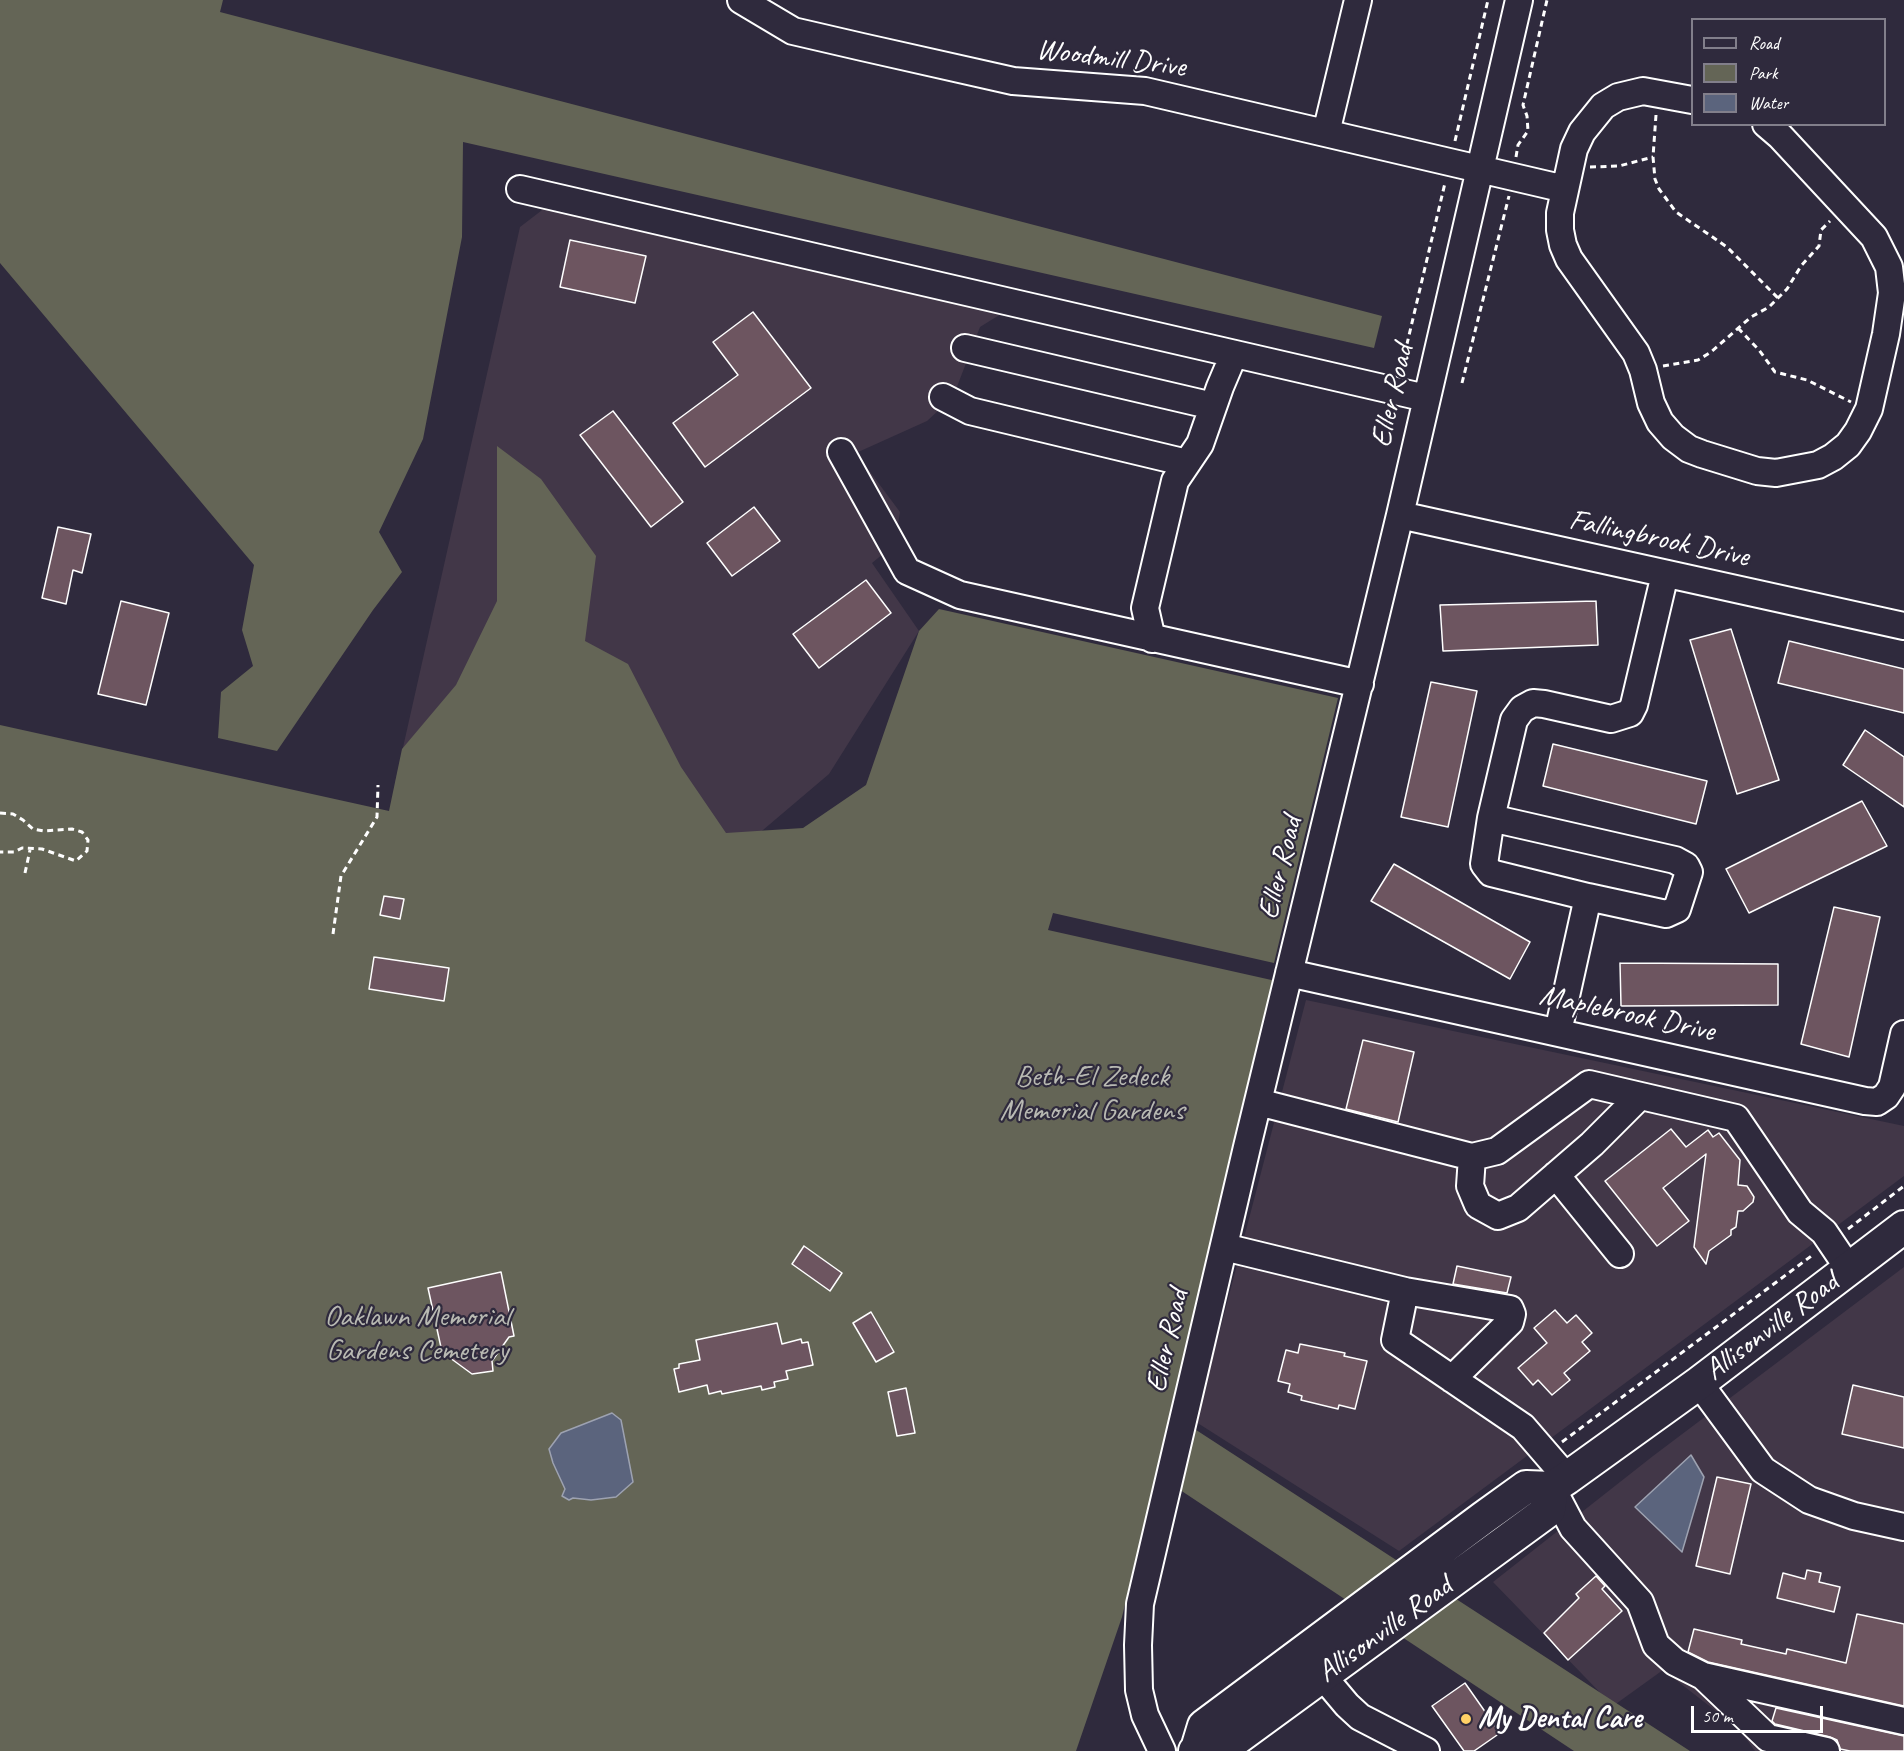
<!DOCTYPE html>
<html>
<head>
<meta charset="utf-8">
<style>
	body { margin:0 }
	#map { position:relative; width:1904px; height:1751px; overflow:hidden; background:#2f2a3d; font-family:Caveat,sans-serif }
	canvas { display:block }
	.legend { position:absolute; left:1691px; top:18px; width:195px; height:108px; box-sizing:border-box; background:#2f2a3d; border:2px solid #827f8b; margin:0; padding:8px 10px; list-style:none; font-size:18px; color:#fff }
	.legend li { display:flex; align-items:center; gap:12px; height:30px }
	.legend b { width:30px; border:2px solid #827f8b }
	.scale { position:absolute; left:1691px; top:1706px; width:132px; height:27px; box-sizing:border-box; border:3px solid #fff; border-top:0; padding-left:8px; font-size:18px; line-height:21px; white-space:nowrap; color:#fff; -webkit-text-stroke:4px #2f2a3d; paint-order:stroke }
</style>
</head>
<body>
<div id="map">
<canvas width="1904" height="1751"></canvas>
<ul class="legend">
<li><b style="height:8px;background:#2f2a3d"></b>Road</li>
<li><b style="height:16px;background:#646556"></b>Park</li>
<li><b style="height:16px;background:#5b647d"></b>Water</li>
</ul>
<div class="scale">50 m</div>
</div>
<script>
const ctx = document.querySelector('canvas').getContext('2d');
ctx.lineJoin = 'round';
function fillPath(path, color) {
  ctx.fillStyle = color;
  ctx.fill(path, 'evenodd');
}
function shape(rows) {
  const path = new Path2D();
  for (const r of rows) {
    path.moveTo(r[0], r[1]);
    for (let i = 2; i < r.length; i += 2) path.lineTo(r[i], r[i + 1]);
  }
  return path;
}
function trace(path, color, width, dash) {
  ctx.strokeStyle = color;
  ctx.lineWidth = width;
  ctx.lineCap = dash ? 'butt' : 'round';
  ctx.setLineDash(dash || []);
  ctx.stroke(path);
}
function label(font, color, halo, rows, align = 'center') {
  ctx.font = font + ' Caveat,sans-serif';
  ctx.lineWidth = 4.5;
  ctx.setLineDash([]);
  ctx.textBaseline = 'middle';
  ctx.strokeStyle = halo;
  ctx.fillStyle = color;
  for (const [text, x, y, turn = 0] of rows) {
    ctx.save();
    ctx.translate(x, y);
    ctx.rotate((+turn || 0) * Math.PI / 180);
    ctx.textAlign = isNaN(turn) ? turn : align;
    if (halo) ctx.strokeText(text, 0, 0);
    ctx.fillText(text, 0, 0);
    ctx.restore();
  }
}
const built = shape([
	[550,204,1009,309,980,327,953,397,927,421,856,453,900,512,895,544,872,563,919,631,829,774,730,858,395,783,520,227],
	[1306,1000,1904,1126,1904,1176,1399,1551,1196,1422],
	[1904,1267,1904,1751,1755,1751,1739,1729,1663,1670,1613,1706,1493,1582,1653,1456]
]);
const green = shape([
	[0,0,223,0,220,12,1382,316,1374,348,463,142,462,237,423,439,379,532,402,572,373,610,277,751,218,738,221,692,253,666,242,630,254,565,0,263],
	[497,446,541,479,596,556,585,641,628,664,681,767,726,833,803,828,866,785,919,631,939,609,1338,698,1274,963,1053,913,1048,930,1276,981,1170,1413,1690,1751,1574,1751,1156,1474,1122,1617,1076,1751,0,1751,0,725,389,811,402,749,456,685,497,601]
]);
const water = shape([
	[612,1413,621,1420,633,1482,616,1497,591,1500,573,1498,569,1500,562,1496,565,1489,553,1463,549,1449,561,1433,612,1413],
	[1691,1455,1704,1477,1682,1552,1635,1507,1691,1455]
]);
const building = shape([
	[570,240,646,256,635,303,560,287,570,240],
	[753,312,811,388,705,467,673,423,738,375,713,342,753,312],
	[613,411,683,502,651,527,580,435,613,411],
	[754,507,780,541,732,576,707,543,754,507],
	[58,527,91,534,82,573,73,570,66,604,42,598,58,527],
	[866,580,891,613,819,668,793,634,866,580],
	[121,601,169,613,146,705,98,694,121,601],
	[1596,601,1598,645,1443,651,1440,605,1596,601],
	[1731,629,1779,780,1737,794,1690,640,1731,629],
	[1789,641,1904,669,1904,713,1778,683,1789,641],
	[1431,682,1477,691,1448,827,1401,817,1431,682],
	[1865,730,1904,757,1904,807,1843,765,1865,730],
	[1553,744,1707,781,1696,824,1543,786,1553,744],
	[1862,801,1887,846,1749,913,1726,869,1862,801],
	[1394,864,1530,942,1510,979,1371,901,1394,864],
	[384,896,404,899,400,919,380,915,384,896],
	[1834,907,1880,917,1849,1057,1801,1044,1834,907],
	[374,957,449,968,444,1001,369,989,374,957],
	[1620,963,1778,964,1778,1005,1621,1006,1620,963],
	[1363,1040,1414,1052,1398,1122,1346,1109,1363,1040],
	[1671,1129,1686,1147,1708,1130,1713,1137,1719,1133,1740,1160,1738,1185,1747,1186,1754,1197,1753,1202,1743,1211,1738,1211,1736,1227,1731,1230,1731,1235,1709,1251,1706,1264,1694,1247,1706,1154,1663,1188,1689,1221,1657,1246,1605,1181,1671,1129],
	[804,1246,842,1273,830,1291,792,1264,804,1246],
	[1457,1266,1511,1277,1507,1293,1453,1284,1457,1266],
	[501,1272,514,1336,509,1337,492,1361,493,1371,472,1374,442,1352,428,1288,501,1272],
	[1555,1310,1567,1323,1576,1315,1592,1333,1582,1342,1590,1351,1564,1373,1570,1380,1552,1395,1538,1380,1533,1385,1518,1368,1547,1343,1534,1328,1555,1310],
	[871,1312,894,1352,876,1362,853,1323,871,1312],
	[777,1323,782,1344,801,1339,802,1343,808,1342,813,1365,786,1371,788,1379,774,1382,775,1387,762,1390,761,1386,722,1394,721,1391,709,1394,707,1385,679,1392,674,1369,679,1368,679,1364,700,1360,696,1340,777,1323],
	[1300,1344,1345,1353,1344,1356,1367,1361,1355,1409,1339,1405,1338,1409,1301,1400,1302,1396,1288,1392,1290,1384,1278,1381,1286,1350,1298,1353,1300,1344],
	[1853,1385,1904,1397,1904,1448,1842,1434,1853,1385],
	[906,1388,915,1433,897,1436,888,1392,906,1388],
	[1717,1477,1751,1484,1730,1574,1696,1566,1717,1477],
	[1807,1570,1821,1573,1819,1582,1840,1587,1834,1612,1777,1598,1783,1573,1805,1579,1807,1570],
	[1596,1576,1605,1586,1602,1589,1622,1611,1568,1660,1544,1633,1579,1598,1576,1594,1596,1576],
	[1857,1614,1904,1624,1904,1706,1708,1662,1688,1652,1694,1629,1742,1640,1741,1644,1786,1654,1787,1649,1846,1663,1857,1614],
	[1465,1683,1500,1733,1474,1751,1464,1751,1432,1706,1465,1683],
	[1776,1708,1904,1736,1904,1751,1850,1751,1840,1749,1837,1740,1830,1737,1775,1724,1772,1721,1776,1708]
]);
const path = shape([
	[1656,115,1653,157,1655,179,1659,189,1676,212,1727,247,1778,298],
	[1455,141,1488,0],
	[1516,157,1518,145,1528,131,1527,116,1523,105,1547,0],
	[1590,167,1619,166,1653,157],
	[1738,328,1759,350,1775,372,1807,380,1851,402],
	[1402,365,1445,183],
	[1663,366,1698,360,1711,352,1751,317,1769,307,1787,289,1801,266,1819,246,1821,230,1830,221],
	[1462,383,1509,196],
	[0,813,13,814,23,820,33,829,44,831,72,829,82,832,88,840,87,851,76,861,42,849,22,848,14,852,0,852],
	[25,873,30,850],
	[333,934,341,876,377,817,378,785],
	[1848,1229,1904,1186],
	[1562,1442,1814,1254]
]);
const minor = shape([
	[741,0,793,31,862,47,1013,81,1145,91,1565,189],
	[1692,100,1643,91,1618,97,1603,106,1582,132,1574,149,1560,213,1560,230,1563,245,1569,259,1636,353,1643,370,1651,403,1660,422,1673,437,1689,449,1702,454,1757,471,1776,473,1818,465,1833,457,1848,445,1858,431,1869,409,1886,334,1892,293,1889,267,1874,237,1780,136,1766,124],
	[1326,133,1358,0],
	[520,189,1426,398],
	[965,348,1213,406],
	[943,397,970,411,1187,463],
	[841,452,907,571,960,595,1360,684],
	[1400,515,1904,626],
	[1152,639,1145,608,1175,481,1200,444,1220,387,1234,354],
	[1491,818,1675,860,1686,866,1689,872,1677,909,1666,914,1588,897,1491,873,1484,864,1491,818,1514,720,1522,709,1533,703,1544,704,1611,719,1630,713,1634,705,1665,574],
	[1289,973,1865,1101,1877,1102,1886,1096,1892,1087,1904,1034],
	[1558,1032,1588,897],
	[1258,1102,1472,1157,1497,1151,1589,1084,1736,1118,1800,1212,1824,1232,1849,1269],
	[1472,1157,1470,1186,1478,1205,1498,1216,1518,1208,1592,1144,1640,1096],
	[1556,1175,1620,1254],
	[1224,1247,1405,1291,1395,1340,1523,1427,1567,1478],
	[1405,1291,1510,1309,1512,1314,1510,1322,1452,1379],
	[1699,1383,1763,1470,1809,1500,1854,1516,1904,1527],
	[1552,1488,1573,1528,1640,1602,1656,1645,1675,1662,1703,1676,1904,1721],
	[1310,1661,1347,1705,1360,1717,1426,1751],
	[1703,1676,1768,1738,1826,1751],
	[1162,1751,1145,1715,1139,1690,1138,1645,1140,1604,1247,1147,1400,515,1519,0]
]);
const major = shape([
	[1197,1749,1204,1726,1483,1518,1526,1487,1552,1488,1567,1478,1699,1383,1904,1227],
	[1195,1751,1222,1749,1549,1510,1552,1488]
]);
const markers = [
	[1466,1719,6,"#ffd166"]
];
const streetNames = [
	["Woodmill Drive",1111,59,7],
	["Eller Road",1393,396,-77],
	["Fallingbrook Drive",1659,539,12],
	["Eller Road",1281,868,-76],
	["Maplebrook Drive",1627,1014,12],
	["Allisonville Road",1772,1327,-37],
	["Eller Road",1168,1341,-77],
	["Allisonville Road",1385,1630,-36]
];
const parkNames = [
	["Beth-El Zedeck",1092,1077],
	["Memorial Gardens",1092,1111],
	["Oaklawn Memorial",417,1317],
	["Gardens Cemetery",417,1351]
];
const poiNames = [
	["My Dental Care",1478,1719]
];
fillPath(built, '#423748');
fillPath(green, '#646556');
fillPath(water, '#5b647d');
trace(water, '#9da2b1', 1.5);
fillPath(building, '#6d5560');
trace(building, '#fff', 1.5);
trace(minor, '#fff', 30);
trace(major, '#fff', 36);
trace(path, '#fff', 3, [6, 4.5]);
trace(minor, '#2f2a3d', 26);
trace(major, '#2f2a3d', 32);
for (const [x, y, r, color] of markers) {
  const dot = new Path2D();
  dot.arc(x, y, r, 0, 2 * Math.PI);
  ctx.fillStyle = color;
  ctx.fill(dot);
  trace(dot, '#2f2a3d', 2);
}
label('30px', '#fff', '#2f2a3d', streetNames);
label('30px', '#b9bab3', '#2f2a3d', parkNames);
label('bold 30px', '#fff', '#2f2a3d', poiNames, 'left');
</script>
</body>
</html>
